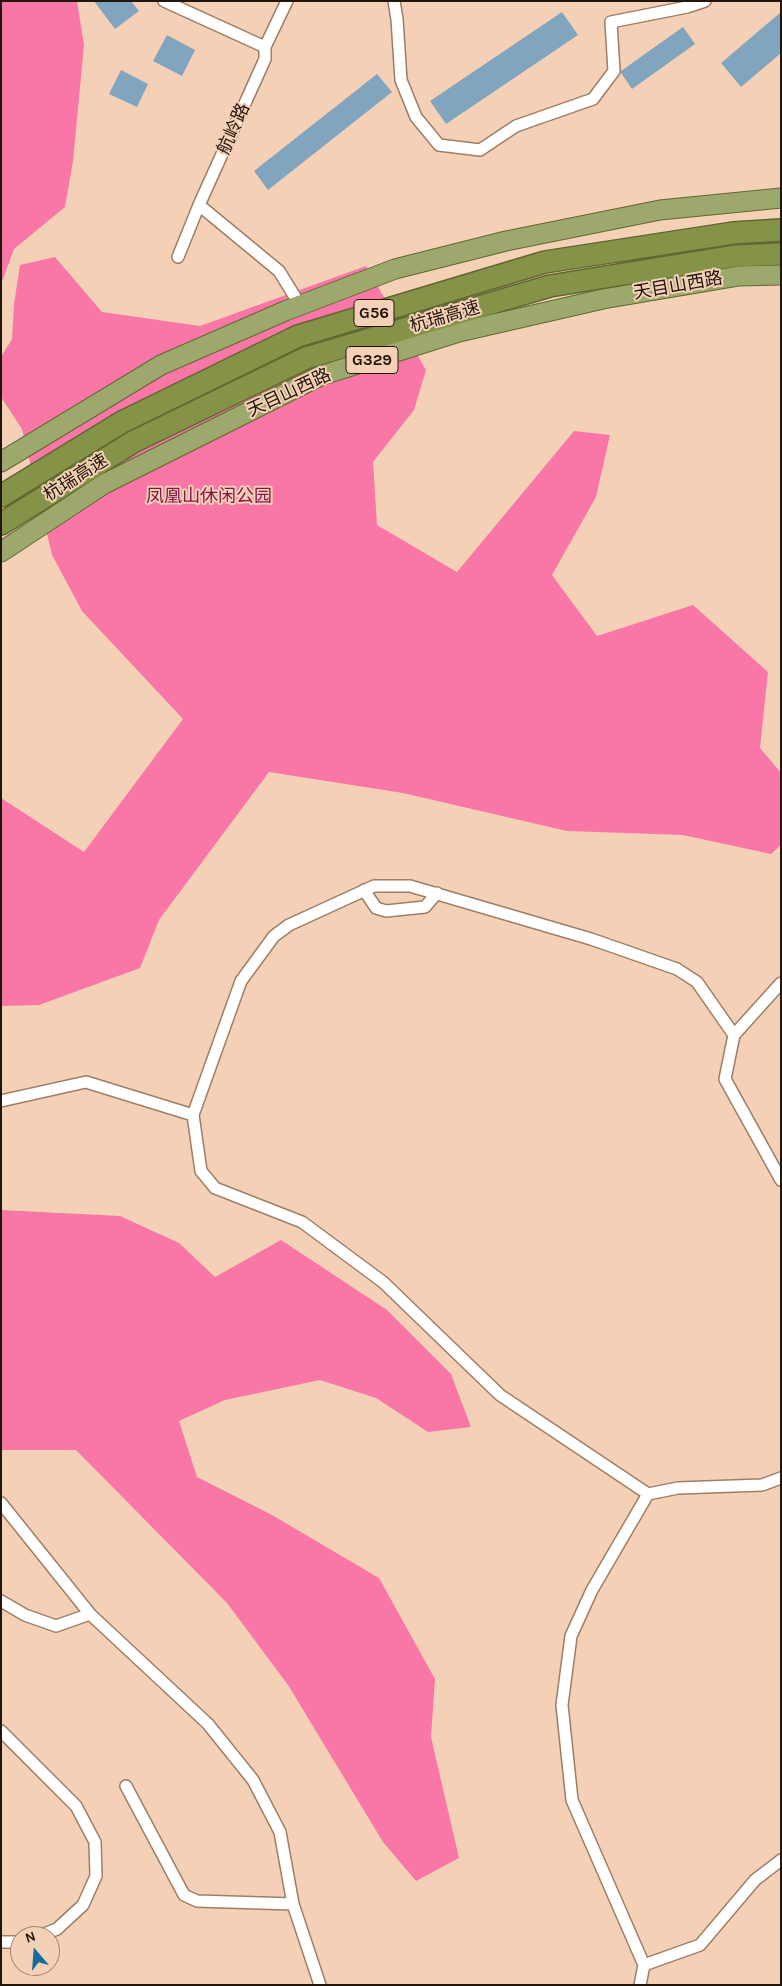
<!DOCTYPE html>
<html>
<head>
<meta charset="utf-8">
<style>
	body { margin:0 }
	#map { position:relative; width:782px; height:1986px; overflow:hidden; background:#f4d1b6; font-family:Karla,sans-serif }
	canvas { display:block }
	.frame { position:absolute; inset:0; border:2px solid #22160c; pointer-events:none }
	.north { position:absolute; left:10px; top:1926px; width:50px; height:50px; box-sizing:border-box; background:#f4d1b6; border:1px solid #a08672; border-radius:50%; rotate:342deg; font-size:14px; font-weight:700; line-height:20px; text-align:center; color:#22160c }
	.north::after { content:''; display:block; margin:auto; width:18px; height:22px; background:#146d9d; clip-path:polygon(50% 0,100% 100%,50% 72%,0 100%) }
</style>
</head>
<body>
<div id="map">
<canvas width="782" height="1986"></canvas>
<div class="frame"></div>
<div class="north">N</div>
</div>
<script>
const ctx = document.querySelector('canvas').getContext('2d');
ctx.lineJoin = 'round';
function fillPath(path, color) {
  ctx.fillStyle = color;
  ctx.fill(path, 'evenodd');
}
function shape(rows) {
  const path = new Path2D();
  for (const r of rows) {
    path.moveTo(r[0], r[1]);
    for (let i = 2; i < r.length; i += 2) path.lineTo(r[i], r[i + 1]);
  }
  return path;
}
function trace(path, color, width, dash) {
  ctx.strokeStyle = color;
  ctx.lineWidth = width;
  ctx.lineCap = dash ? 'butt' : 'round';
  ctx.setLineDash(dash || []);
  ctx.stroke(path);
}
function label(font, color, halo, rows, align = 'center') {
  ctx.font = font + ' Karla,"Noto Sans SC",sans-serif';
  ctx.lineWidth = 4;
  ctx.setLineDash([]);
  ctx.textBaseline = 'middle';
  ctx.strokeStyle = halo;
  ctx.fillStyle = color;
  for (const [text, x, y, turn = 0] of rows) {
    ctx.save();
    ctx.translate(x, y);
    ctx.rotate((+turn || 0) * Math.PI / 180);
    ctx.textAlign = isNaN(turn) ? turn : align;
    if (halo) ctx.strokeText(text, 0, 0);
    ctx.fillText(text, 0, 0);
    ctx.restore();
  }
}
const forest = shape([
	[1,1,77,1,84,45,73,161,65,207,14,249,1,284],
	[55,257,102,312,200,326,366,266,426,370,414,410,373,462,377,525,457,572,574,431,610,435,596,497,552,575,597,636,693,605,768,672,760,748,781,773,781,845,771,854,683,835,567,831,403,793,269,772,159,920,140,968,39,1005,1,1006,1,798,84,852,183,719,82,611,52,555,22,429,1,397,1,357,12,339,14,304,20,265],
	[1,1210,120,1216,179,1243,215,1277,281,1240,387,1310,451,1374,471,1427,428,1432,376,1398,320,1380,225,1400,179,1421,197,1477,272,1515,379,1578,435,1679,431,1737,459,1858,416,1881,383,1842,288,1685,227,1603,76,1450,1,1450]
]);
const building = shape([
	[94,1,131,1,139,11,115,29],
	[562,12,578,35,446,124,430,101],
	[781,12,781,53,741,87,721,63],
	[683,27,695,44,632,89,621,73,621,71],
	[167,35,195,50,182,76,153,61],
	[121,70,148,84,137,107,109,94],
	[377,74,392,92,268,190,254,171]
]);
const minor = shape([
	[164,1,265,47],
	[394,1,397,19,401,80,416,117,439,145,480,150,516,126,593,99,614,71,611,22,687,7,705,1],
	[199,205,279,271,300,305],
	[178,257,199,205,265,59,265,47,287,1],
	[364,890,376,908,386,911,425,907,437,893],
	[781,983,734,1035,725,1079,781,1180],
	[734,1035,697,982,677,969,591,939,410,886,374,886,289,925,274,936,241,981,193,1115,201,1171,215,1188,302,1222,383,1282,500,1395,648,1494,678,1488,762,1485,781,1478],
	[1,1101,86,1082,193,1115],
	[1,1503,90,1614,208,1724,253,1780,280,1832,293,1904,320,1985],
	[1,1601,25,1615,56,1626,90,1614],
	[1,1731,76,1806,95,1842,96,1876,83,1905,57,1929,39,1936],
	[126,1786,184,1895,197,1901,293,1904],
	[1,1942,20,1942],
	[644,1965,700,1945,755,1880,781,1860],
	[640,1985,644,1965,572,1800,562,1705,571,1636,592,1590,648,1494]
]);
const trunk = shape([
	[1,462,161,365,285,311,395,269,506,241,660,210,781,198],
	[1,552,104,484,320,376,459,332,603,299,739,276,781,275]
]);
const motorway = shape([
	[1,496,122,422,298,336,545,262,733,233,781,230],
	[1,524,133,442,306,358,550,286,735,256,781,254]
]);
const shields = [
	[374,313,40],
	[372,360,52]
];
const shieldNames = [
	["G56",374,313],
	["G329",372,360]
];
const streetNames = [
	["航岭路",234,129,-66],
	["天目山西路",678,286,-10],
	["杭瑞高速",445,317,-16],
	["天目山西路",289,393,-25],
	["杭瑞高速",76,478,-32]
];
const parkNames = [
	["凤凰山休闲公园",209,497]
];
fillPath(forest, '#f877a6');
fillPath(building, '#81a5be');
trace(minor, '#9e7e65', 14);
trace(trunk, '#626732', 21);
trace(motorway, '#626732', 24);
trace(minor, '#fff', 11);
trace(trunk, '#9ca86c', 19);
trace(motorway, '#849347', 21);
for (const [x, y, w] of shields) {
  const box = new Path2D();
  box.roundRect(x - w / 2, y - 13.5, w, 27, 4);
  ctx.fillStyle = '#f4d1b6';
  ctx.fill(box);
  trace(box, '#22160c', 1);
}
label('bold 16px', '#22160c', null, shieldNames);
label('18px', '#22160c', '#f4d1b6', streetNames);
label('18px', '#89144b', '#f4d1b6', parkNames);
</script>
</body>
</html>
